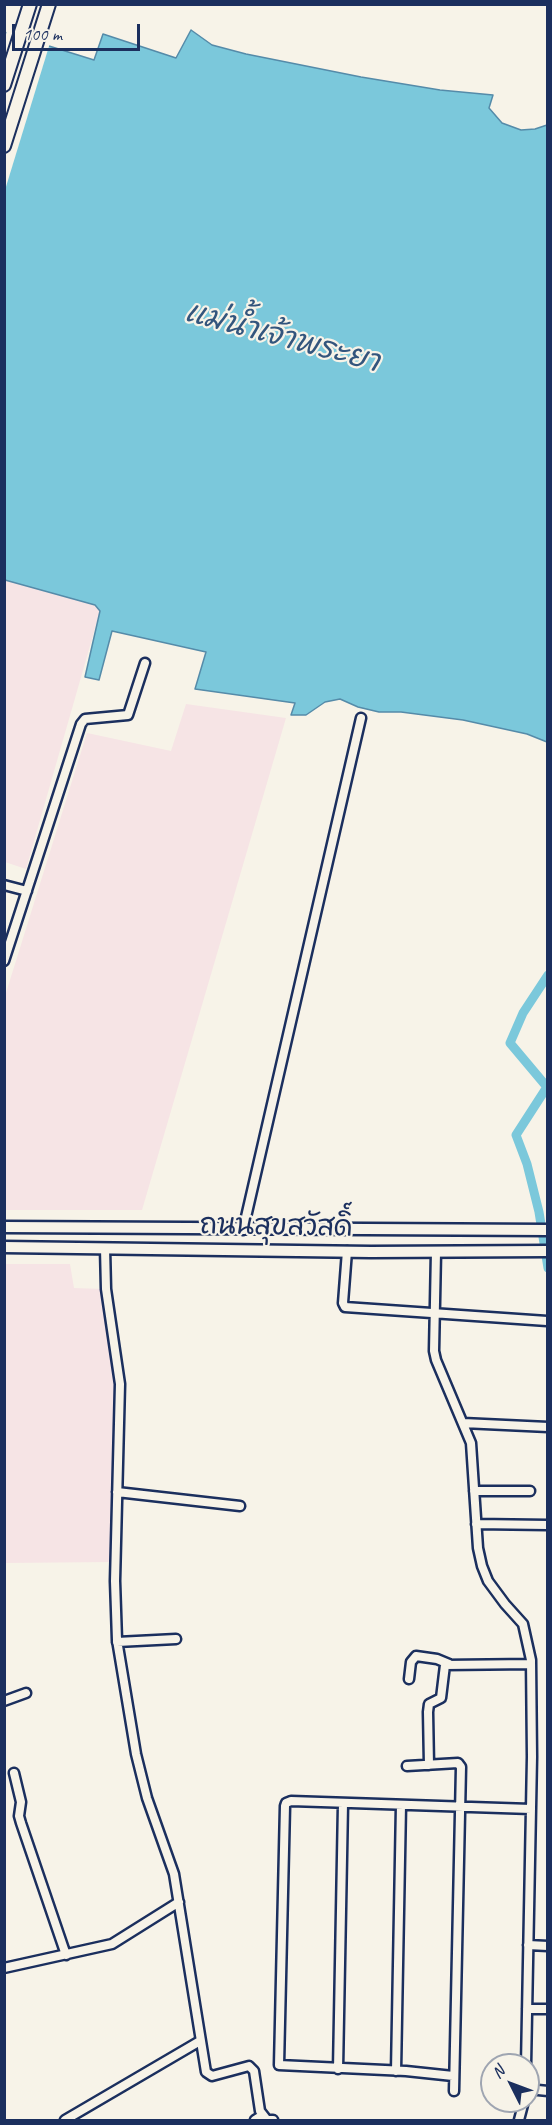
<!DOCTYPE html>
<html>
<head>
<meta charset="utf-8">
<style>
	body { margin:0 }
	#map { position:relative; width:552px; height:2125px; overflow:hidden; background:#f7f3e8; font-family:Caveat,sans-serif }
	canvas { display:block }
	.frame { position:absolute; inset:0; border:6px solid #1b2f5e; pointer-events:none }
	.north { position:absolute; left:480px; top:2053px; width:60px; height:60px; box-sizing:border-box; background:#f7f3e8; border:2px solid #9fa5b1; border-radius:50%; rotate:312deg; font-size:16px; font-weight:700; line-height:24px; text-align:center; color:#1b2f5e }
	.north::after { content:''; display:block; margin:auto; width:21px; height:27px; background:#1b2f5e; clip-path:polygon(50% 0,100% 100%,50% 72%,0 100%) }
	.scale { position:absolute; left:12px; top:24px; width:128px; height:27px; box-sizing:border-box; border:3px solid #1b2f5e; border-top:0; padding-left:8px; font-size:18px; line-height:21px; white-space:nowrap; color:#1b2f5e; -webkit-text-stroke:4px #f7f3e8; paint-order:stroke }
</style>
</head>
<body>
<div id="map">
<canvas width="552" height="2125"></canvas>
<div class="frame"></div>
<div class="north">N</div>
<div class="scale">100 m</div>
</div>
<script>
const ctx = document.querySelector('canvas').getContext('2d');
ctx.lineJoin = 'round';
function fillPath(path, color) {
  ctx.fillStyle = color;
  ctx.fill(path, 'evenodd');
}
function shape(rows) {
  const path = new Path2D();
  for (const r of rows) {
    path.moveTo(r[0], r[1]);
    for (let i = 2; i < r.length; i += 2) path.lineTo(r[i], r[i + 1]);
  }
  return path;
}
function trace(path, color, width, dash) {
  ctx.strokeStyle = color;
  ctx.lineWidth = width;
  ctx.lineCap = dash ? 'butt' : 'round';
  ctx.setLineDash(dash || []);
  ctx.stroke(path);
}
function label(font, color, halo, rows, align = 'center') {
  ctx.font = font + ' Caveat,"Playpen Sans Thai",sans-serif';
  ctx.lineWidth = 4.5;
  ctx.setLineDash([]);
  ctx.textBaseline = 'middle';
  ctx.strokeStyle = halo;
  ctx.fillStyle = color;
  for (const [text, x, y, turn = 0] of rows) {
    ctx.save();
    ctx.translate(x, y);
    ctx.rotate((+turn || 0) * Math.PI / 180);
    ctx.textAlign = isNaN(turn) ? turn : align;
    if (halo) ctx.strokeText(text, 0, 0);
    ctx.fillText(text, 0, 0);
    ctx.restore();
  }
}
const built = shape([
	[4,580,94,605,100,611,26,869,5,862],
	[186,704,286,718,142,1210,5,1210,5,996,87,733,171,751],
	[4,1264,70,1264,74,1288,103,1289,117,1384,111,1562,5,1563]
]);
const water = shape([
	[191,30,212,45,246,54,361,77,440,90,493,95,489,108,502,123,521,130,535,129,547,125,547,742,527,734,463,720,401,712,379,712,358,707,340,699,325,702,306,715,291,715,295,703,195,689,206,652,112,631,99,680,85,677,100,611,95,605,5,580,4,32,94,60,103,34,176,58,191,30]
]);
const pier = shape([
	[7,30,50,43,5,190,5,39]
]);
const canal = shape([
	[548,975,523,1013,510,1043,547,1087,516,1135,527,1164,539,1212,548,1268]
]);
const minor = shape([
	[4,885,27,891],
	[4,961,81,724,85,719,128,715,145,663],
	[243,1230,361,718],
	[105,1248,106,1289,120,1384,115,1581,117,1640,136,1754,147,1798,174,1874,206,2072,212,2076,249,2066,254,2071,260,2111,267,2120,273,2120],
	[347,1251,343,1303,345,1307,547,1321],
	[436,1252,434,1351,436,1360,471,1443,478,1548,482,1566,488,1581,505,1604,523,1624,531,1660,532,1757,526,2065],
	[463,1423,548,1427],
	[474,1491,530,1491],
	[117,1492,240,1506],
	[476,1524,548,1525],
	[117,1642,176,1639],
	[409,1679,411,1662,416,1656,437,1659,449,1664],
	[4,1701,26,1693],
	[429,1765,428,1712,429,1704,441,1698,445,1665,531,1664],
	[407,1766,458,1763,461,1767,454,2091],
	[14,1773,21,1802,19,1816,21,1823,66,1955],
	[528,1945,548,1946],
	[4,1968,112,1944,179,1902],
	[527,2009,548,2009],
	[338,2069,343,1804],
	[396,2071,401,1805],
	[453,2076,406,2071,279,2065,285,1806,286,1803,291,1801,531,1809],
	[528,2089,548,2091],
	[65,2120,200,2041],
	[255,2120,263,2115],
	[519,2120,524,2101]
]);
const major = shape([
	[4,1227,548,1230],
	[4,1247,371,1252,548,1251]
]);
const highway = shape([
	[4,85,30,4],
	[4,146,49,4]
]);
const streetNames = [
	["ถนนสุขสวัสดิ์",276,1227,1]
];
const waterNames = [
	["แม่น้ำเจ้าพระยา",282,338,15]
];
fillPath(built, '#f6e4e5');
fillPath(water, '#7bc8db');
trace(water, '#558ba9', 1.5);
fillPath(pier, '#f7f3e8');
trace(canal, '#7bc8db', 9);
trace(minor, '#1b2f5e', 13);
trace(major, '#1b2f5e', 15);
trace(highway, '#1b2f5e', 16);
trace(minor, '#f7f3e8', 8);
trace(major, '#f7f3e8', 10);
trace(highway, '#f7f3e8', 12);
label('28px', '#1b2f5e', '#f7f3e8', streetNames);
label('italic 30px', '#33557d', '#f7f3e8', waterNames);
</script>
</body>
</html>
